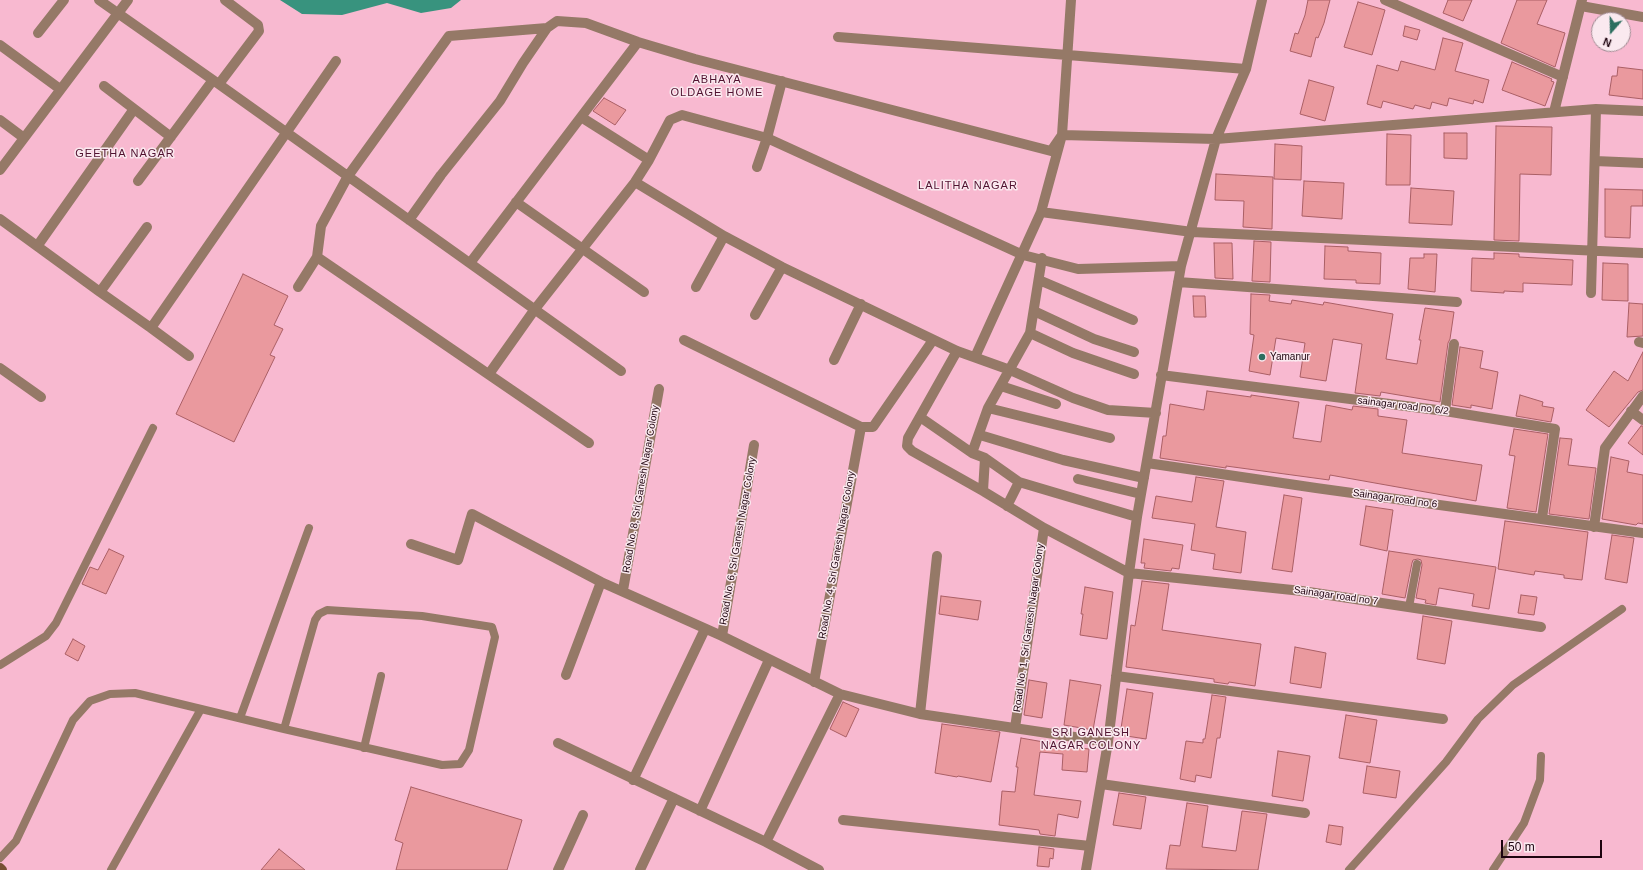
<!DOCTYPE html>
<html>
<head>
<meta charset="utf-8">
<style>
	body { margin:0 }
	#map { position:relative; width:1643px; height:870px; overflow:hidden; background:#f8b9d0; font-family:Arial,sans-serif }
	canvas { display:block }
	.north { position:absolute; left:1591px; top:12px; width:40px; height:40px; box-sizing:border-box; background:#fae9ef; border:1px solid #a28d95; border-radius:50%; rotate:200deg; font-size:11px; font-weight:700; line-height:16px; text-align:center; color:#1e040f }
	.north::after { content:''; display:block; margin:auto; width:14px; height:18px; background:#2c6e5f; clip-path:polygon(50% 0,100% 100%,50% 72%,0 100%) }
	.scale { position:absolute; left:1501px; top:840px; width:101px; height:18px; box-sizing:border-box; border:2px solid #1e040f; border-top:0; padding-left:5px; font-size:12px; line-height:14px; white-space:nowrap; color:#1e040f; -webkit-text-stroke:3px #fae9ef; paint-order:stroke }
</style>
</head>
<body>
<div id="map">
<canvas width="1643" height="870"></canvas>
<div class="north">N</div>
<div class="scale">50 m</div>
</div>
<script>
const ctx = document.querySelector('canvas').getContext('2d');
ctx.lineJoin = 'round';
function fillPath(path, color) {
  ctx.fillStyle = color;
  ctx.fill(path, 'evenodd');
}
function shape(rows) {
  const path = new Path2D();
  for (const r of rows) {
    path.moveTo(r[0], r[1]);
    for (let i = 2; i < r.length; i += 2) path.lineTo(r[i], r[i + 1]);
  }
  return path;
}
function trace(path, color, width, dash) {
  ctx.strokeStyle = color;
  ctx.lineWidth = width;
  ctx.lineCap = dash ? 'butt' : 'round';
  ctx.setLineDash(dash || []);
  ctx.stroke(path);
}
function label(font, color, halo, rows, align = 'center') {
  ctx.font = font + ' Arial,sans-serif';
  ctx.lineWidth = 3;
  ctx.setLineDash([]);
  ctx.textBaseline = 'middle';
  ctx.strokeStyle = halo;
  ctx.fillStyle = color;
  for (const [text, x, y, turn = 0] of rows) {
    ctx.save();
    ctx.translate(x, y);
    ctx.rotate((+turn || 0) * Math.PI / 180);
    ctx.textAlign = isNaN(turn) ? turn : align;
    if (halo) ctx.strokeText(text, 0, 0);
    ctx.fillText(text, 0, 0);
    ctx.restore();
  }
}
const water = shape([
	[280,0,461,0,451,8,421,13,387,3,342,15,302,14]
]);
const building = shape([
	[1308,0,1330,0,1324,23,1318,38,1316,37,1311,57,1290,51,1295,33,1298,34,1305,15,1308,0],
	[1448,0,1472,0,1463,21,1443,13,1448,0],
	[1517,0,1547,0,1537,24,1565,33,1555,67,1501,43,1517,0],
	[1358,2,1385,10,1372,55,1344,47,1358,2],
	[1405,26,1420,30,1417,40,1403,36,1405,26],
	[1443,38,1463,43,1455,71,1489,80,1483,103,1474,100,1473,104,1449,98,1447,106,1432,102,1430,109,1415,105,1413,109,1383,101,1381,108,1367,104,1377,65,1398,71,1401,61,1435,70,1443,38],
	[1512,62,1552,79,1551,81,1554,82,1545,106,1502,90,1512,62],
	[1618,67,1643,70,1643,99,1609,95,1612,76,1617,76,1618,67],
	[1309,80,1334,87,1325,121,1300,114,1309,80],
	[604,98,626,110,615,125,593,111,604,98],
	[1496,126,1552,127,1551,175,1520,174,1519,241,1494,240,1496,126],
	[1444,133,1467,133,1467,159,1444,158,1444,133],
	[1387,134,1411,135,1410,185,1386,185,1387,134],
	[1275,144,1302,146,1301,180,1274,179,1275,144],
	[1216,174,1273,177,1272,229,1243,227,1244,201,1215,200,1216,174],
	[1304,181,1344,183,1342,219,1302,216,1304,181],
	[1411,188,1454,191,1452,225,1409,223,1411,188],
	[1605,189,1643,190,1643,206,1631,206,1630,238,1605,237,1605,189],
	[1254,241,1271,242,1270,282,1252,281,1254,241],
	[1214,243,1232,243,1233,279,1215,278,1214,243],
	[1325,246,1348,247,1348,251,1381,253,1380,284,1356,283,1356,280,1324,279,1325,246],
	[1494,253,1519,254,1519,257,1573,260,1572,285,1523,283,1523,292,1504,291,1504,293,1471,291,1472,258,1494,259,1494,253],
	[1424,254,1437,254,1435,292,1408,289,1410,258,1424,258,1424,254],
	[1603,263,1628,264,1628,301,1602,300,1603,263],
	[243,274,288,296,274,325,283,329,270,355,275,357,234,442,176,414,243,274],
	[1251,294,1270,295,1269,301,1291,304,1292,300,1323,305,1324,302,1393,314,1386,359,1417,364,1421,340,1419,340,1425,308,1454,312,1450,339,1448,343,1440,402,1381,392,1380,396,1355,393,1362,344,1333,339,1326,381,1300,377,1305,343,1276,338,1270,375,1249,371,1254,335,1250,334,1251,294],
	[1193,296,1205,296,1206,317,1194,317,1193,296],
	[1629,303,1643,304,1643,336,1627,337,1629,303],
	[1460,347,1483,351,1480,368,1498,372,1492,409,1471,405,1471,408,1452,405,1460,347],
	[1643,352,1643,390,1638,392,1609,427,1586,410,1614,371,1628,381,1643,352],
	[1207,391,1251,397,1251,395,1299,402,1293,438,1321,442,1326,405,1352,410,1353,406,1378,409,1378,416,1407,420,1402,453,1482,465,1476,501,1330,475,1329,480,1226,466,1226,468,1160,458,1163,436,1166,436,1170,404,1204,410,1207,391],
	[1520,395,1543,402,1542,406,1554,408,1551,422,1516,416,1520,395],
	[1641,426,1643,426,1643,455,1628,443,1641,426],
	[1514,429,1548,434,1536,512,1507,508,1515,456,1509,455,1514,429],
	[1560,438,1572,439,1568,465,1596,468,1589,519,1549,514,1560,438],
	[1611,457,1629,461,1627,472,1643,475,1643,524,1638,523,1636,525,1602,519,1611,457],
	[1196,477,1224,481,1216,527,1246,532,1241,573,1213,569,1215,554,1191,550,1195,524,1152,518,1156,496,1192,502,1196,477],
	[1284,495,1302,498,1292,572,1272,569,1284,495],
	[1366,506,1393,510,1387,551,1360,545,1366,506],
	[1505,521,1588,532,1582,580,1564,578,1564,575,1535,571,1534,575,1498,569,1505,521],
	[1612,535,1634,538,1627,583,1605,579,1612,535],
	[1144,539,1183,545,1179,569,1172,568,1171,571,1144,568,1145,563,1141,563,1144,539],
	[109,549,124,556,106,594,82,584,90,567,98,570,109,549],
	[1389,551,1496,567,1489,609,1472,606,1474,594,1439,588,1436,605,1425,603,1426,600,1416,598,1422,565,1421,560,1418,559,1413,560,1412,563,1405,598,1382,594,1389,551],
	[1142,581,1169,584,1162,630,1261,644,1255,686,1229,682,1228,684,1214,682,1214,679,1126,667,1131,625,1135,626,1142,581],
	[1085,587,1113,592,1107,639,1080,635,1083,614,1081,614,1085,587],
	[1521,595,1537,597,1534,615,1518,613,1521,595],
	[941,596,981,601,978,620,939,614,941,596],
	[1423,616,1452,621,1445,664,1417,659,1423,616],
	[73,639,85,646,78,661,65,654,73,639],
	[1295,647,1326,653,1321,688,1290,683,1295,647],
	[1029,680,1047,683,1042,718,1024,715,1029,680],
	[1070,680,1101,685,1093,730,1064,725,1070,680],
	[1127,689,1153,693,1146,739,1120,735,1127,689],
	[1212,695,1226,697,1220,738,1217,738,1211,778,1196,775,1195,782,1180,779,1186,741,1203,743,1203,739,1205,739,1212,695],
	[843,702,859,709,846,737,830,729,843,702],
	[1346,715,1377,720,1370,763,1339,758,1346,715],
	[942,724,1000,732,991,782,958,776,957,777,935,773,942,724],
	[1021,738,1072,747,1089,749,1087,772,1062,770,1063,754,1040,752,1034,795,1081,801,1078,818,1058,814,1055,836,1040,834,1039,830,999,825,1002,791,1015,792,1018,767,1016,767,1021,738],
	[1278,751,1310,756,1303,801,1272,796,1278,751],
	[1367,766,1400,771,1396,798,1363,793,1367,766],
	[411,787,522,820,507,870,396,870,403,843,395,840,411,787],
	[1119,793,1146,797,1141,829,1113,825,1119,793],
	[1187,803,1208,806,1202,847,1236,851,1242,811,1267,814,1258,870,1166,869,1170,845,1180,846,1187,803],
	[1329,825,1343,827,1341,845,1326,842,1329,825],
	[1039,847,1054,849,1053,859,1050,858,1049,867,1037,866,1039,847],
	[279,849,305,870,261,870,279,849]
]);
const lane = shape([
	[1409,607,1417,564],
	[0,665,46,636,56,623,153,428],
	[240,718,309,528],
	[364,748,381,676],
	[0,858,16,841,73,720,90,701,110,694,135,693,284,729,442,765,460,764,469,750,495,637,492,627,422,616,327,610,319,614,315,620,284,729],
	[111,870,201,709],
	[1349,870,1446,762,1478,719,1513,685,1622,609],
	[1493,870,1524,823,1540,780,1541,756]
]);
const street = shape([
	[99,0,213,80,621,371],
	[1385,0,1563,77],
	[1581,6,1643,17],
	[38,33,64,0],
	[838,37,1246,69],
	[0,45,60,89],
	[219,84,259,31,258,25,225,0],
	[104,86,171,137],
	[1554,112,1582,0],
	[581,117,649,160],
	[0,120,24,138],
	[1062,135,1216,139,1596,109,1643,111],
	[1595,161,1643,163],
	[757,167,767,138,782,81],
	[0,170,128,0],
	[138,181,213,80],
	[635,182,724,236,782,267,957,351,1010,370,1073,398,1108,410,1156,413],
	[516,202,644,292],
	[1041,212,1192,232,1643,253],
	[0,219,100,292,147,227],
	[409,220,441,175,500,101,523,63,547,28,557,21,586,23,638,42,695,59,1051,151,1062,135],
	[38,245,134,109],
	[317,257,589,443],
	[470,263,638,42],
	[1039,280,1133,320],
	[1178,282,1457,302],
	[298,287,317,257,321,226,348,176,449,36,547,28],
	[696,287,724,236],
	[100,292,151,328,336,61],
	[1591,293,1596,109],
	[1034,311,1094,339,1134,352],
	[755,315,782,267],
	[151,328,189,356],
	[1030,333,1073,353,1134,374],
	[684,340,861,427,873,427,933,340],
	[1639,342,1643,343],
	[957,351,908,438,907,446,912,451,983,491,1044,528,1129,573,1302,591,1541,627],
	[975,357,1041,212,1062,135,1071,0],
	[834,360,861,304],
	[0,368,41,397],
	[489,374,535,309,635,182,649,160,670,120,682,115,767,138,1023,255,1078,269,1181,266],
	[1161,375,1445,411,1555,429,1542,518],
	[1001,386,1056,404],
	[988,408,1110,438],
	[1445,411,1454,344],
	[1631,411,1643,420],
	[920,417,972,453,985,458,1019,482,1137,517],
	[980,435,1063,460,1144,478],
	[972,453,988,408,1030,333,1042,258],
	[1147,463,1316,488,1643,533],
	[1078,479,1141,494],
	[983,491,985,458],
	[1007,506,1019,482],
	[1594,527,1605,448,1643,396],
	[411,544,458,560,472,514,601,582],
	[623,590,659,389],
	[722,636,754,445],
	[566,675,601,582,722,636,840,694,920,714,1108,742],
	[1116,676,1443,719],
	[814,682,861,427],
	[920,714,937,556],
	[1015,728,1044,528],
	[558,743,766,842,819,870],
	[633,780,705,629],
	[1101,784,1305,813],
	[700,811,769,660],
	[843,820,1090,846],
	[766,842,840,694],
	[558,870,583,815],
	[640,870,674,798],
	[1086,870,1108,742,1129,573,1137,517,1181,266,1216,139,1246,69,1262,0]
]);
const secondary = shape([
	[0,868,2,870]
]);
const markers = [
	[1262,357,4,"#2c6e5f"]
];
const poiNames = [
	["Yamanur",1270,357]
];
const streetNames = [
	["sainagar road no 6/2",1403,406,7],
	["Road No. 8, Sri Ganesh Nagar Colony",641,489,-80],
	["Sainagar road no 6",1395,499,8],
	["Road No. 6, Sri Ganesh Nagar Colony",738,541,-80],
	["Road No. 4, Sri Ganesh Nagar Colony",837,555,-80],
	["Sainagar road no 7",1336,596,8],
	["Road No. 1, Sri Ganesh Nagar Colony",1029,628,-82]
];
const neighbourhoodNames = [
	["ABHAYA",717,80],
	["OLDAGE HOME",717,93],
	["GEETHA NAGAR",125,154],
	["LALITHA NAGAR",968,186],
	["SRI GANESH",1091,733],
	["NAGAR COLONY",1091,746]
];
fillPath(water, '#38937e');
fillPath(building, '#ea999e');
trace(building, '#aa5f65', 1);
trace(lane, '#957967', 8);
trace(street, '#957967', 10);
trace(secondary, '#775035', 10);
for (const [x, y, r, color] of markers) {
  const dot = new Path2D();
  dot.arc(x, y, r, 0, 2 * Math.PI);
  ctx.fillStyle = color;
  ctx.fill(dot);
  trace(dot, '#fae9ef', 1.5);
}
label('10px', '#1e040f', '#fae9ef', poiNames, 'left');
label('10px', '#1e040f', '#fae9ef', streetNames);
ctx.letterSpacing = '1px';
label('11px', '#50112f', '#fae9ef', neighbourhoodNames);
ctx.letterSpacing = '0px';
</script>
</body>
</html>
